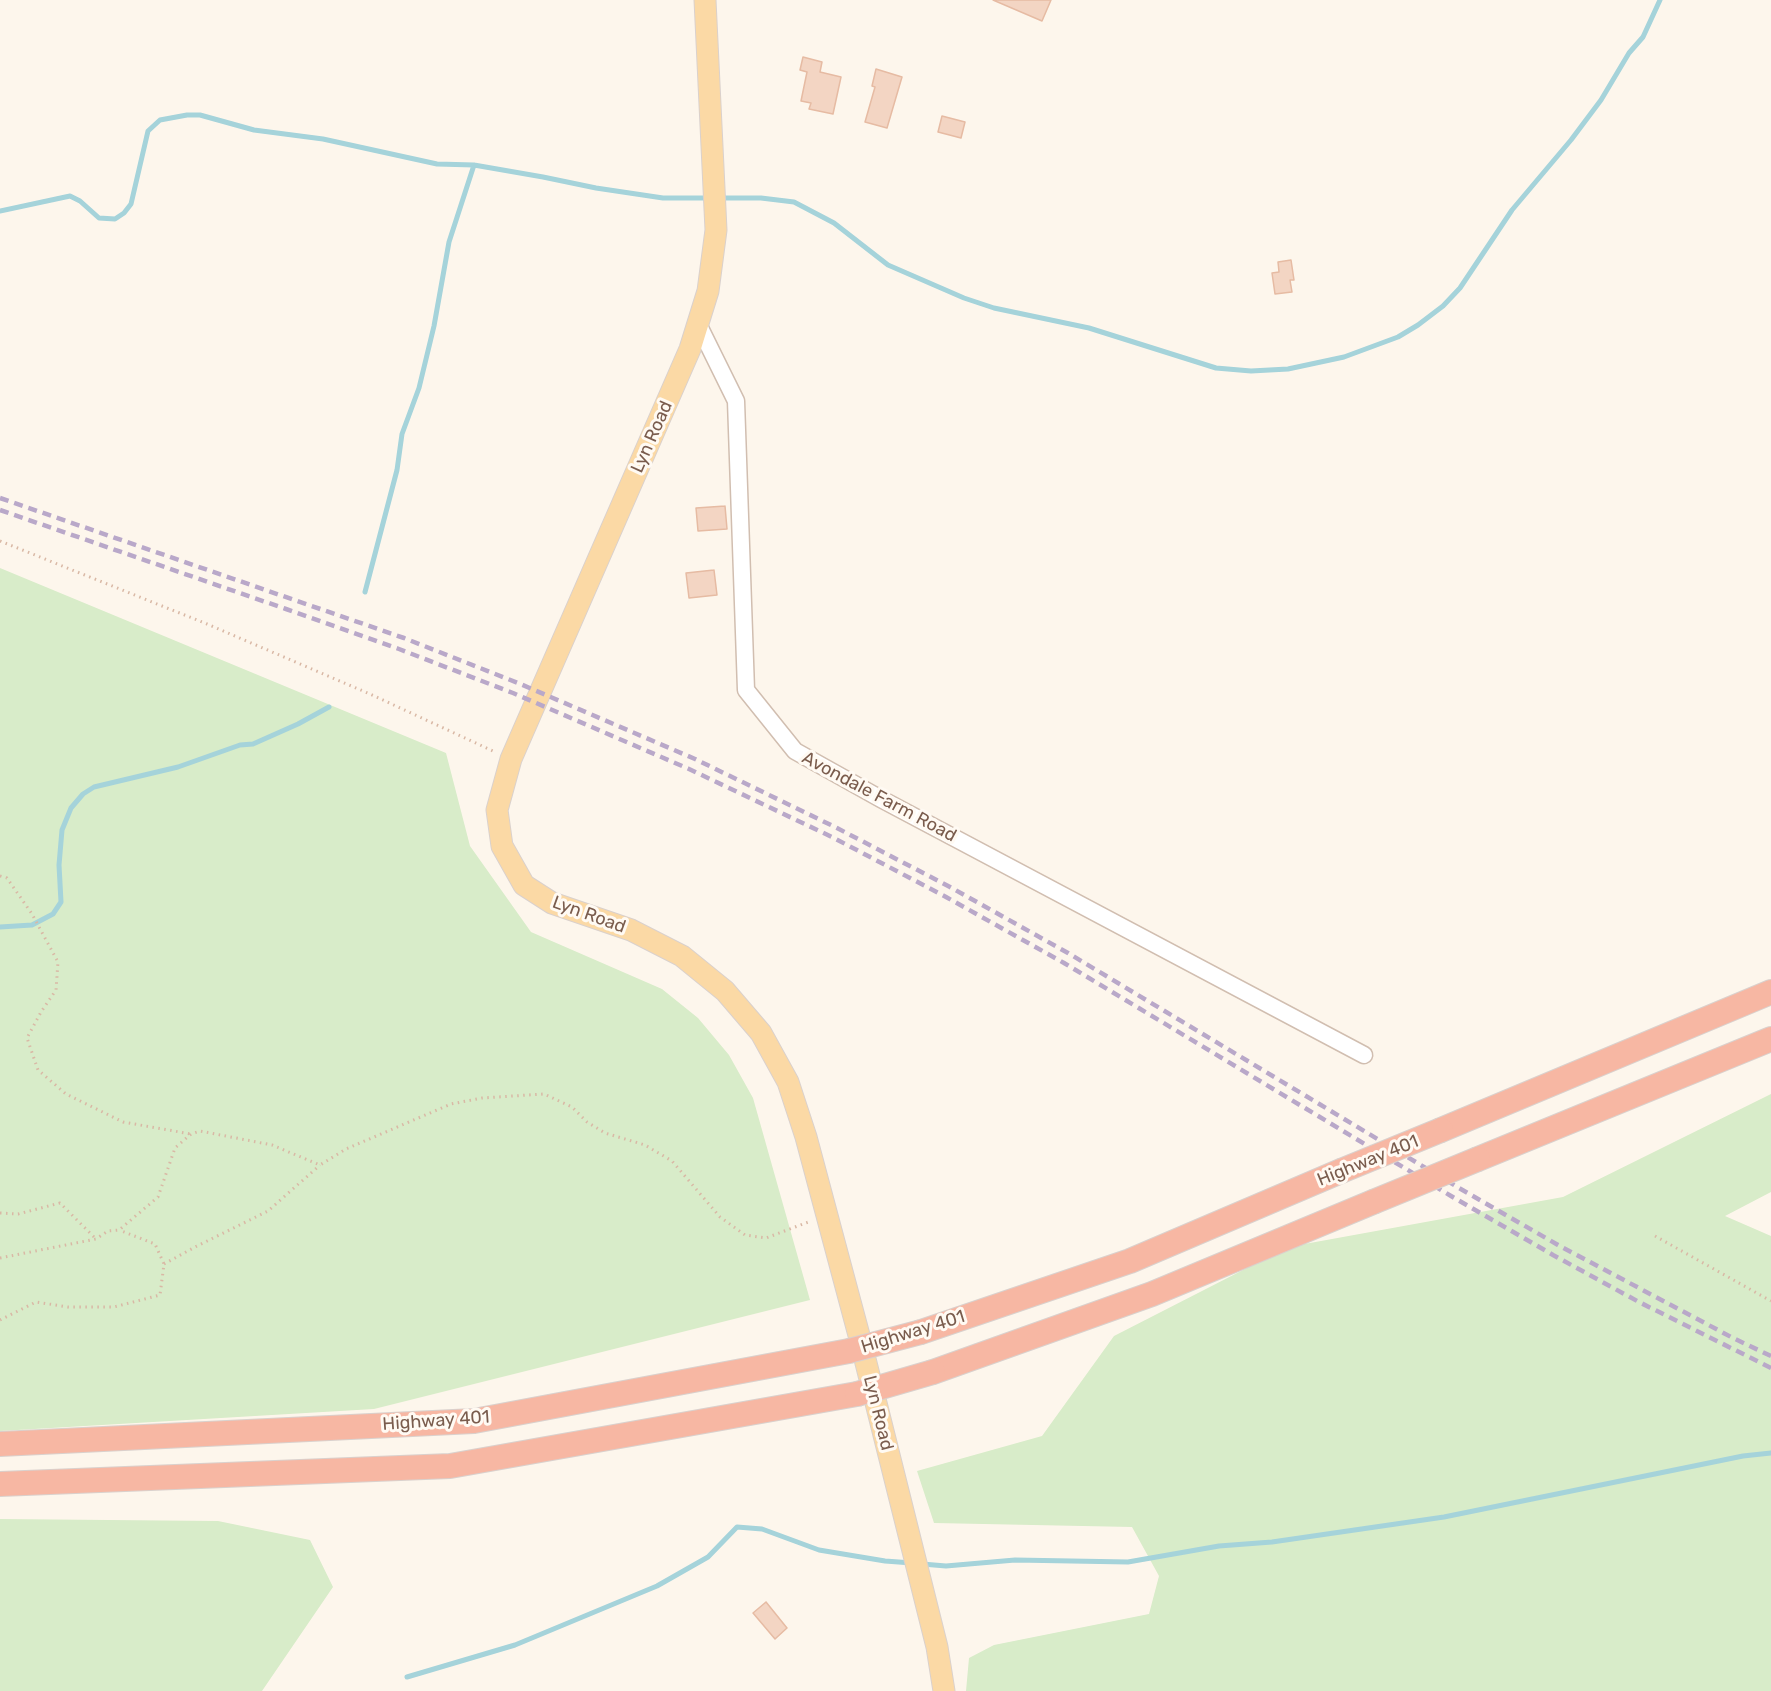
<!DOCTYPE html>
<html>
<head>
<meta charset="utf-8">
<style>
	body { margin:0 }
	canvas { display:block; background:#fdf6ec }
</style>
</head>
<body>
<canvas width="1771" height="1691"></canvas>
<script>
const ctx = document.querySelector('canvas').getContext('2d');
ctx.lineJoin = 'round';
function fillPath(path, color) {
  ctx.fillStyle = color;
  ctx.fill(path, 'evenodd');
}
function shape(rows) {
  const path = new Path2D();
  for (const r of rows) {
    path.moveTo(r[0], r[1]);
    for (let i = 2; i < r.length; i += 2) path.lineTo(r[i], r[i + 1]);
  }
  return path;
}
function trace(path, color, width, dash) {
  ctx.strokeStyle = color;
  ctx.lineWidth = width;
  ctx.lineCap = dash ? 'butt' : 'round';
  ctx.setLineDash(dash || []);
  ctx.stroke(path);
}
function label(font, color, halo, rows, align = 'center') {
  ctx.font = font + ' Rubik,sans-serif';
  ctx.lineWidth = 6;
  ctx.setLineDash([]);
  ctx.textBaseline = 'middle';
  ctx.strokeStyle = halo;
  ctx.fillStyle = color;
  for (const [text, x, y, turn = 0] of rows) {
    ctx.save();
    ctx.translate(x, y);
    ctx.rotate((+turn || 0) * Math.PI / 180);
    ctx.textAlign = isNaN(turn) ? turn : align;
    if (halo) ctx.strokeText(text, 0, 0);
    ctx.fillText(text, 0, 0);
    ctx.restore();
  }
}
const green = shape([
	[0,568,446,753,470,846,531,932,662,989,698,1018,729,1055,753,1098,810,1300,374,1409,0,1431],
	[1771,1094,1771,1192,1725,1216,1771,1236,1771,1691,966,1691,969,1658,994,1645,1149,1614,1159,1576,1132,1527,934,1523,917,1471,1042,1436,1114,1336,1288,1247,1563,1197],
	[0,1519,218,1521,310,1540,333,1587,262,1691,0,1691]
]);
const stream = shape([
	[720,198,761,198,794,202,834,223,888,265,964,298,994,308,1089,328,1216,368,1251,371,1288,369,1344,357,1398,337,1418,325,1443,306,1460,288,1512,210,1571,140,1601,100,1629,53,1643,37,1660,0],
	[0,211,70,196,80,201,99,218,115,219,124,213,131,204,148,131,160,120,187,115,200,115,254,130,323,139,437,164,474,165,543,177,596,188,663,198,710,198],
	[365,592,397,470,402,434,419,388,434,326,449,242,474,165],
	[0,927,32,925,53,914,61,902,59,865,62,830,71,808,83,794,94,787,178,767,240,745,253,744,298,724,329,707],
	[922,1564,946,1566,1015,1560,1128,1562,1219,1546,1272,1542,1444,1517,1743,1456,1771,1453],
	[407,1677,515,1645,657,1586,708,1557,737,1527,762,1529,819,1550,885,1561,912,1563]
]);
const building = shape([
	[993,0,1051,0,1042,21,993,0],
	[803,57,822,62,820,72,841,77,833,114,809,109,811,103,801,101,807,72,800,70,803,57],
	[876,69,902,77,887,128,865,122,875,87,872,86,876,69],
	[942,116,965,122,961,138,938,132,942,116],
	[1291,260,1294,280,1290,280,1292,292,1275,294,1272,273,1279,272,1278,262,1291,260],
	[725,506,727,529,698,531,696,508,725,506],
	[714,570,717,595,689,598,686,573,714,570],
	[766,1602,787,1628,775,1639,753,1613,766,1602]
]);
const path = shape([
	[0,541,207,624,370,694,493,751],
	[0,876,7,878,32,914,58,962,56,990,41,1012,27,1038,38,1070,66,1094,123,1122,191,1134],
	[0,1213,18,1214,60,1203,96,1239],
	[1655,1236,1771,1301],
	[0,1258,96,1239,108,1231,119,1230,158,1197,175,1148,191,1134,200,1131,272,1145,320,1165,346,1149,451,1104,482,1098,544,1094,572,1107,587,1122,605,1133,645,1145,672,1161,720,1217,745,1235,766,1238,811,1221],
	[164,1264,195,1247,268,1211,320,1165],
	[0,1320,36,1302,68,1307,114,1307,160,1295,164,1264,155,1244,119,1230]
]);
const minor = shape([
	[698,324,736,401,746,690,795,751,881,799,1364,1055]
]);
const major = shape([
	[705,0,716,230,708,291,690,349,511,759,497,810,502,846,524,885,552,903,631,930,682,956,725,991,761,1033,788,1082,806,1137,860,1339,937,1647,944,1691]
]);
const highway = shape([
	[1441,1130,1771,992],
	[1478,1159,1771,1039],
	[921,1332,1130,1261,1341,1171],
	[933,1372,1152,1294,1373,1202],
	[0,1444,474,1421,849,1351],
	[0,1484,450,1466,857,1394]
]);
const rail = shape([
	[0,498,404,638,518,683,695,759,837,828,950,887,1068,953,1459,1188,1558,1245,1733,1338,1771,1356],
	[0,510,286,609,399,649,513,693,689,769,832,837,946,897,1064,963,1451,1196,1553,1255,1639,1302,1771,1368]
]);
const highwayBridge = shape([
	[1341,1171,1441,1130],
	[1373,1202,1478,1159],
	[849,1351,921,1332],
	[857,1394,933,1372]
]);
const streetNames = [
	["Lyn Road",652,437,-66],
	["Avondale Farm Road",879,797,28],
	["Lyn Road",589,915,20],
	["Highway 401",1368,1161,-22],
	["Highway 401",913,1332,-17],
	["Lyn Road",878,1413,76],
	["Highway 401",436,1421,-4]
];
fillPath(green, '#d8ecc9');
trace(stream, '#a5d3da', 5);
fillPath(building, '#f3d5c3');
trace(building, '#e6bba3', 1.5);
trace(minor, '#d1beb0', 19);
trace(major, '#dad1cd', 23);
trace(highway, '#dad1cd', 26);
trace(path, '#d9b8a5', 3, [1.5, 4.5]);
trace(minor, '#fff', 16);
trace(major, '#fbd9a5', 21);
trace(highway, '#f7b7a3', 24);
trace(rail, '#b9a8c9', 4.5, [9, 6]);
trace(highwayBridge, '#dad1cd', 26, []);
trace(highwayBridge, '#f7b7a3', 24);
label('18px', '#7a5c4d', '#fffaf3', streetNames);
</script>
</body>
</html>
